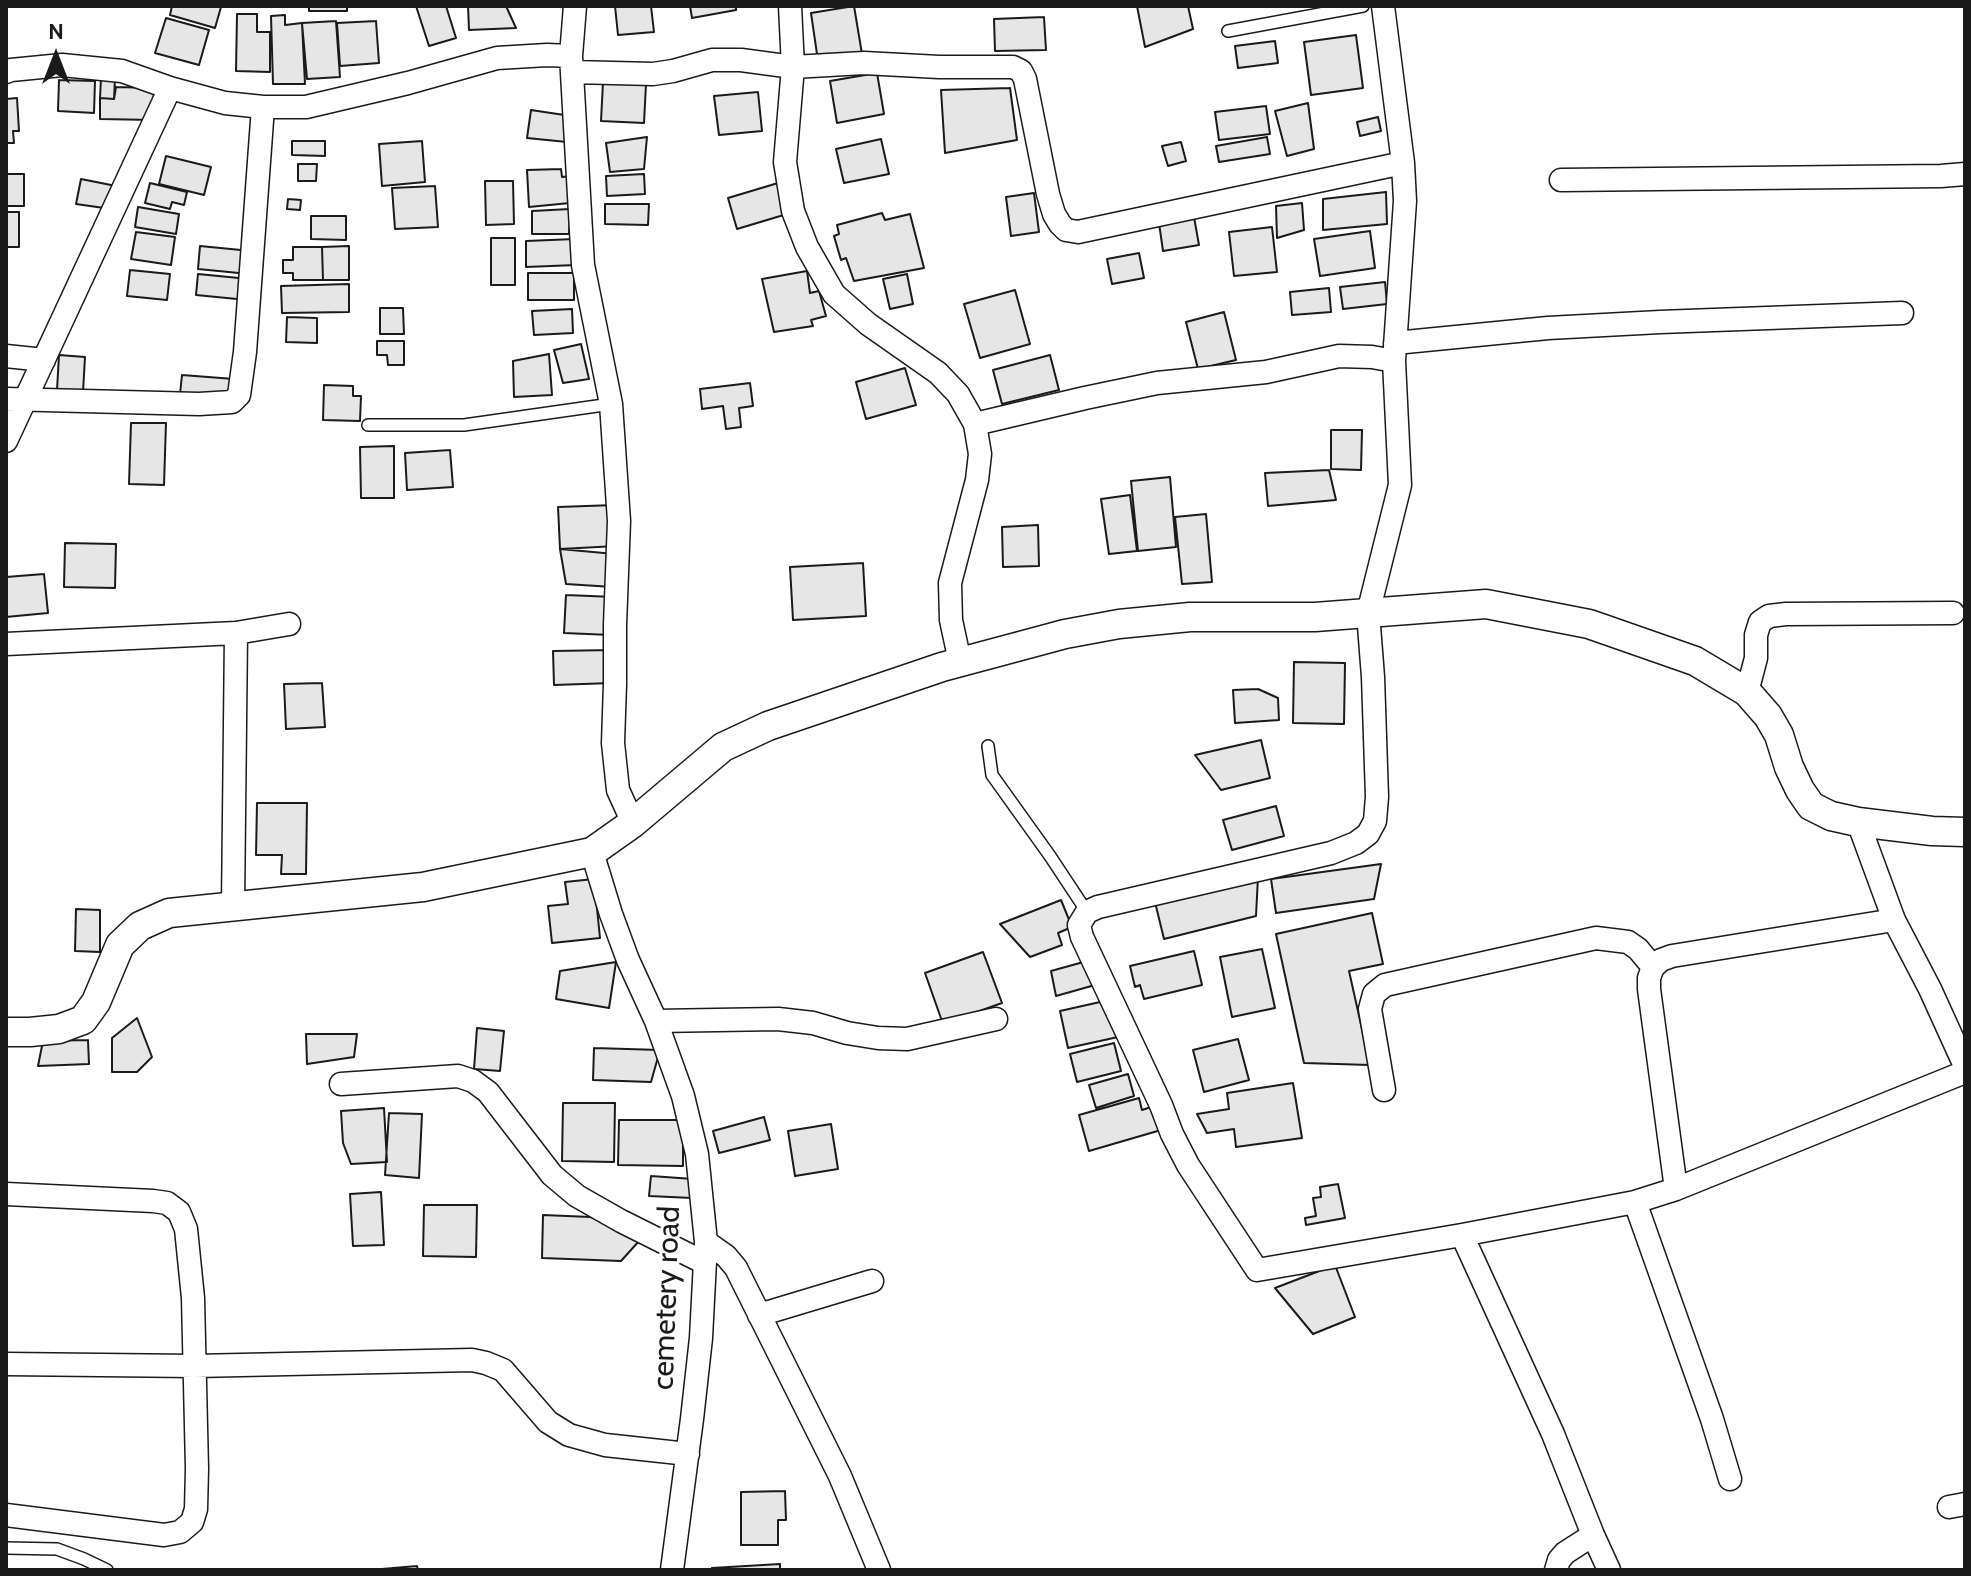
<!DOCTYPE html>
<html>
<head>
<meta charset="utf-8">
<style>
	body { margin:0 }
	#map { position:relative; width:1971px; height:1576px; overflow:hidden; background:#fff; font-family:Cabin,sans-serif }
	canvas { display:block }
	.frame { position:absolute; inset:0; border:8px solid #1a1a1a; pointer-events:none }
	.north { position:absolute; left:16px; top:16px; width:80px; height:80px; -webkit-text-stroke:6px #fff; paint-order:stroke; rotate:0deg; font-size:22px; font-weight:700; line-height:32px; text-align:center; color:#1a1a1a }
	.north::after { content:''; display:block; margin:auto; width:28px; height:36px; background:#1a1a1a; clip-path:polygon(50% 0,100% 100%,50% 72%,0 100%) }
</style>
</head>
<body>
<div id="map">
<canvas width="1971" height="1576"></canvas>
<div class="frame"></div>
<div class="north">N</div>
</div>
<script>
const ctx = document.querySelector('canvas').getContext('2d');
ctx.lineJoin = 'round';
function fillPath(path, color) {
  ctx.fillStyle = color;
  ctx.fill(path, 'evenodd');
}
function shape(rows) {
  const path = new Path2D();
  for (const r of rows) {
    path.moveTo(r[0], r[1]);
    for (let i = 2; i < r.length; i += 2) path.lineTo(r[i], r[i + 1]);
  }
  return path;
}
function trace(path, color, width, dash) {
  ctx.strokeStyle = color;
  ctx.lineWidth = width;
  ctx.lineCap = dash ? 'butt' : 'round';
  ctx.setLineDash(dash || []);
  ctx.stroke(path);
}
function label(font, color, halo, rows, align = 'center') {
  ctx.font = font + ' Cabin,sans-serif';
  ctx.lineWidth = 6;
  ctx.setLineDash([]);
  ctx.textBaseline = 'middle';
  ctx.strokeStyle = halo;
  ctx.fillStyle = color;
  for (const [text, x, y, turn = 0] of rows) {
    ctx.save();
    ctx.translate(x, y);
    ctx.rotate((+turn || 0) * Math.PI / 180);
    ctx.textAlign = isNaN(turn) ? turn : align;
    if (halo) ctx.strokeText(text, 0, 0);
    ctx.fillText(text, 0, 0);
    ctx.restore();
  }
}
const building = shape([
	[172,6,219,6,221,7,215,28,170,15,172,6],
	[309,6,347,6,347,11,309,11,309,6],
	[416,6,446,6,456,38,429,46,416,6],
	[468,6,506,6,516,28,469,30,468,6],
	[615,6,651,6,654,32,618,35,615,6],
	[690,6,736,6,736,10,692,18,690,6],
	[854,6,862,54,818,61,811,13,854,6],
	[1137,6,1188,6,1193,29,1145,47,1137,6],
	[237,14,257,14,257,32,270,32,270,72,236,71,237,14],
	[285,15,285,25,302,23,305,84,273,84,271,16,285,15],
	[1044,17,1046,50,995,51,994,19,1044,17],
	[166,18,209,30,199,65,155,53,166,18],
	[336,21,340,77,307,79,302,23,336,21],
	[376,21,379,63,340,66,337,23,376,21],
	[1356,35,1363,88,1311,95,1304,42,1356,35],
	[1275,41,1278,63,1238,68,1235,46,1275,41],
	[877,73,884,114,837,123,830,81,877,73],
	[101,78,115,79,114,99,100,98,101,78],
	[59,80,95,81,94,113,58,111,59,80],
	[603,82,646,84,644,123,601,121,603,82],
	[116,87,154,88,153,120,100,119,100,98,114,99,116,87],
	[1010,88,1017,140,945,153,941,90,1010,88],
	[758,92,762,131,719,135,714,96,758,92],
	[17,98,19,131,13,131,14,143,6,143,6,99,17,98],
	[1308,103,1314,149,1287,156,1275,111,1308,103],
	[1266,106,1270,134,1219,140,1215,112,1266,106],
	[531,110,571,116,567,142,527,138,531,110],
	[1378,117,1381,131,1360,136,1357,122,1378,117],
	[647,137,644,169,610,172,606,143,647,137],
	[1267,137,1270,154,1219,162,1216,146,1267,137],
	[881,139,889,174,844,183,836,149,881,139],
	[292,141,325,141,325,156,292,155,292,141],
	[422,141,425,182,382,186,379,144,422,141],
	[1181,142,1186,161,1168,166,1162,146,1181,142],
	[166,156,211,167,204,195,159,184,166,156],
	[298,164,317,164,316,181,298,181,298,164],
	[561,169,562,177,570,176,570,203,529,207,527,170,561,169],
	[6,174,24,174,24,206,6,206,6,174],
	[644,174,645,194,607,196,606,176,644,174],
	[81,179,121,187,111,209,76,204,81,179],
	[485,181,513,181,514,224,486,225,485,181],
	[150,183,187,192,184,205,172,202,170,209,145,203,150,183],
	[778,183,787,214,737,229,728,198,778,183],
	[435,186,438,227,395,229,392,188,435,186],
	[1386,192,1387,224,1323,230,1323,199,1386,192],
	[1034,193,1039,232,1011,236,1006,197,1034,193],
	[288,199,301,200,300,210,287,209,288,199],
	[1302,203,1304,230,1277,238,1276,206,1302,203],
	[605,204,649,204,648,225,605,224,605,204],
	[138,207,179,214,176,234,135,227,138,207],
	[570,209,569,234,532,234,532,211,570,209],
	[6,212,19,212,19,247,6,247,6,212],
	[882,213,885,220,910,214,924,268,854,281,846,258,841,260,834,236,839,234,837,225,882,213],
	[311,216,346,216,346,240,311,239,311,216],
	[1194,217,1199,245,1163,251,1159,223,1194,217],
	[1272,227,1277,272,1234,276,1229,232,1272,227],
	[1370,231,1375,268,1320,276,1314,239,1370,231],
	[136,232,175,237,171,265,131,259,136,232],
	[491,238,515,238,515,285,491,285,491,238],
	[575,239,576,265,526,267,526,241,575,239],
	[200,246,251,251,249,274,198,269,200,246],
	[349,246,349,280,323,280,322,247,349,246],
	[293,247,322,247,323,280,293,280,293,273,283,273,283,260,293,260,293,247],
	[1139,253,1144,278,1112,284,1107,259,1139,253],
	[130,270,170,274,167,300,127,296,130,270],
	[807,271,810,293,819,291,826,316,811,320,813,326,774,332,762,279,807,271],
	[528,273,574,273,574,300,528,300,528,273],
	[198,274,249,279,247,300,196,295,198,274],
	[907,274,913,304,890,309,883,279,907,274],
	[1385,282,1387,304,1343,309,1340,287,1385,282],
	[349,284,349,312,282,313,281,286,349,284],
	[1329,288,1331,312,1292,315,1290,292,1329,288],
	[1015,290,1030,344,980,358,964,304,1015,290],
	[380,308,403,308,404,334,380,334,380,308],
	[572,309,573,333,534,335,532,311,572,309],
	[1224,312,1236,360,1198,369,1186,322,1224,312],
	[287,317,317,318,317,343,286,342,287,317],
	[377,341,404,341,404,365,388,365,387,355,377,355,377,341],
	[581,344,589,379,563,383,554,350,581,344],
	[549,354,552,395,514,397,513,361,549,354],
	[59,355,85,357,83,392,57,390,59,355],
	[1050,355,1059,390,1002,404,993,370,1050,355],
	[905,368,916,405,866,419,856,382,905,368],
	[182,375,234,379,235,397,180,394,182,375],
	[750,383,753,406,739,408,741,427,726,429,723,406,702,409,700,389,750,383],
	[324,385,353,386,353,396,361,396,360,421,323,420,324,385],
	[131,423,166,423,164,485,129,484,131,423],
	[1331,430,1362,430,1361,470,1331,469,1331,430],
	[394,446,394,498,361,498,360,447,394,446],
	[450,450,453,487,407,490,405,453,450,450],
	[1329,470,1336,500,1268,506,1265,473,1329,470],
	[1170,477,1176,547,1138,551,1131,481,1170,477],
	[1130,495,1137,551,1109,554,1101,499,1130,495],
	[615,505,617,546,560,549,558,507,615,505],
	[1206,514,1212,582,1182,584,1175,517,1206,514],
	[1038,525,1039,566,1003,567,1002,527,1038,525],
	[65,543,116,544,115,588,64,587,65,543],
	[560,549,615,554,613,587,566,584,560,549],
	[863,563,866,616,793,620,790,567,863,563],
	[44,574,48,613,6,617,6,577,44,574],
	[566,595,614,597,611,635,564,633,566,595],
	[613,650,612,683,554,685,553,651,613,650],
	[1294,662,1345,663,1344,724,1293,723,1294,662],
	[322,683,325,727,286,729,284,684,322,683],
	[1258,689,1278,698,1279,720,1235,723,1233,690,1258,689],
	[1261,740,1270,778,1221,790,1195,755,1261,740],
	[257,803,307,803,306,874,281,874,282,855,256,855,257,803],
	[1276,806,1284,836,1232,850,1223,820,1276,806],
	[1381,864,1374,899,1276,913,1271,879,1381,864],
	[1258,877,1256,916,1164,939,1155,902,1258,877],
	[594,879,600,938,552,943,548,906,568,904,565,882,594,879],
	[1061,900,1072,927,1058,933,1062,945,1030,957,1000,924,1061,900],
	[76,909,100,910,100,952,75,951,76,909],
	[1372,913,1383,964,1349,971,1370,1065,1304,1063,1276,934,1372,913],
	[1262,949,1275,1008,1232,1017,1220,957,1262,949],
	[1194,951,1202,985,1144,999,1140,985,1135,987,1130,966,1194,951],
	[983,952,1002,1003,943,1024,925,973,983,952],
	[1087,961,1095,985,1056,996,1051,971,1087,961],
	[616,962,609,1008,556,999,560,971,616,962],
	[1109,1000,1118,1037,1068,1048,1060,1011,1109,1000],
	[137,1018,152,1057,137,1072,112,1072,112,1038,137,1018],
	[477,1028,504,1031,500,1071,474,1069,477,1028],
	[306,1034,357,1034,354,1057,307,1064,306,1034],
	[1238,1039,1249,1080,1204,1092,1193,1050,1238,1039],
	[88,1040,89,1064,38,1066,43,1041,88,1040],
	[1114,1043,1121,1071,1077,1082,1070,1054,1114,1043],
	[594,1048,660,1050,651,1082,593,1080,594,1048],
	[1128,1074,1134,1096,1096,1108,1089,1085,1128,1074],
	[1293,1083,1302,1138,1236,1147,1234,1129,1207,1133,1197,1114,1229,1109,1227,1093,1293,1083],
	[1139,1098,1142,1110,1154,1106,1161,1130,1089,1151,1079,1115,1139,1098],
	[563,1103,615,1103,614,1162,562,1161,563,1103],
	[384,1108,387,1162,351,1164,343,1143,341,1111,384,1108],
	[389,1113,422,1114,419,1178,385,1175,389,1113],
	[764,1117,770,1140,719,1153,713,1131,764,1117],
	[619,1120,683,1120,683,1166,618,1165,619,1120],
	[831,1124,838,1169,795,1176,788,1131,831,1124],
	[651,1176,693,1179,692,1198,649,1196,651,1176],
	[1338,1184,1345,1218,1306,1225,1305,1218,1316,1216,1313,1198,1321,1197,1320,1187,1338,1184],
	[381,1192,384,1245,353,1246,350,1194,381,1192],
	[424,1205,477,1205,476,1257,423,1256,424,1205],
	[543,1215,591,1217,640,1240,621,1261,542,1258,543,1215],
	[1335,1265,1355,1317,1313,1334,1275,1288,1335,1265],
	[785,1491,786,1520,778,1520,778,1545,741,1545,741,1492,785,1491],
	[780,1564,780,1570,713,1570,712,1568,780,1564],
	[417,1566,418,1570,370,1570,417,1566]
]);
const service = shape([
	[1228,31,1363,6],
	[368,425,464,425,611,404],
	[988,746,992,775,1050,856,1087,912],
	[6,1548,57,1549,84,1559,107,1570]
]);
const minor = shape([
	[575,6,571,56,583,265,611,404,619,521,615,625,615,684,613,743,618,790,633,823],
	[790,6,793,67,785,162,793,211,807,247,834,294,868,324,938,373,958,394,975,424,980,454,977,480,950,583,951,620,960,662],
	[1383,6,1403,163,1405,201,1394,361,1400,485,1368,613,1373,677,1377,797,1375,821,1368,834,1356,843,1331,853,1098,907,1087,912,1079,925,1082,937,1161,1105,1172,1134,1188,1165,1257,1270,1462,1235,1635,1202,1676,1189,1965,1072],
	[6,72,11,70,62,65,122,71,170,88,225,103,263,107,306,107,408,83,497,58,547,55,571,56],
	[573,72,653,74,673,71,712,60,741,60,793,67,864,63,939,67,1013,67,1021,71,1025,79,1048,194,1054,214,1060,224,1066,230,1078,232,1403,163],
	[1561,180,1941,176,1965,174],
	[1395,343,1548,328,1660,322,1902,313],
	[6,356,44,360],
	[6,399,199,404,232,402,239,395,245,352,263,107],
	[975,424,1085,398,1157,383,1266,372,1339,356,1372,357,1394,361],
	[6,441,170,88],
	[6,644,236,633,289,624],
	[1747,692,1756,658,1756,635,1760,622,1769,616,1786,614,1953,613],
	[1858,822,1894,920,1930,989,1965,1066],
	[592,852,611,914,628,960,656,1021,683,1096,697,1154,706,1242,701,1338,692,1419,672,1570],
	[233,907,236,633],
	[656,1021,778,1019,813,1023,847,1033,878,1038,907,1039,996,1019],
	[341,1084,458,1076,473,1081,488,1092,552,1175,577,1196,621,1221,703,1262],
	[1384,1090,1370,1009,1374,994,1385,985,1596,938,1628,942,1638,949,1653,967],
	[1676,1189,1649,989,1649,978,1653,967,1661,960,1672,956,1894,920],
	[6,1194,153,1201,167,1203,179,1212,186,1229,193,1298,197,1469,196,1509,192,1522,180,1532,164,1535,6,1515],
	[1635,1202,1712,1419,1730,1479],
	[1462,1235,1553,1434,1593,1535,1609,1570],
	[706,1242,726,1256,736,1268,840,1476,879,1570],
	[759,1315,872,1281],
	[6,1364,195,1366,472,1360,486,1363,503,1370,548,1422,569,1435,605,1445,688,1454],
	[1949,1507,1965,1504],
	[1556,1570,1559,1560,1565,1553,1593,1535]
]);
const tertiary = shape([
	[6,1032,30,1032,59,1029,83,1020,96,1002,120,945,140,926,169,913,423,887,592,852,633,823,723,747,768,726,942,667,1065,634,1119,624,1190,617,1315,617,1486,604,1589,624,1695,661,1747,692,1768,716,1779,735,1789,767,1800,790,1811,806,1831,816,1858,822,1932,831,1965,832]
]);
const streetNames = [
	["cemetery road",667,1298,-88]
];
fillPath(building, '#e6e6e6');
trace(building, '#1a1a1a', 2);
trace(service, '#1a1a1a', 14);
trace(minor, '#1a1a1a', 25);
trace(tertiary, '#1a1a1a', 31);
trace(service, '#fff', 11);
trace(minor, '#fff', 22);
trace(tertiary, '#fff', 28);
label('30px', '#1a1a1a', '#fff', streetNames);
</script>
</body>
</html>
